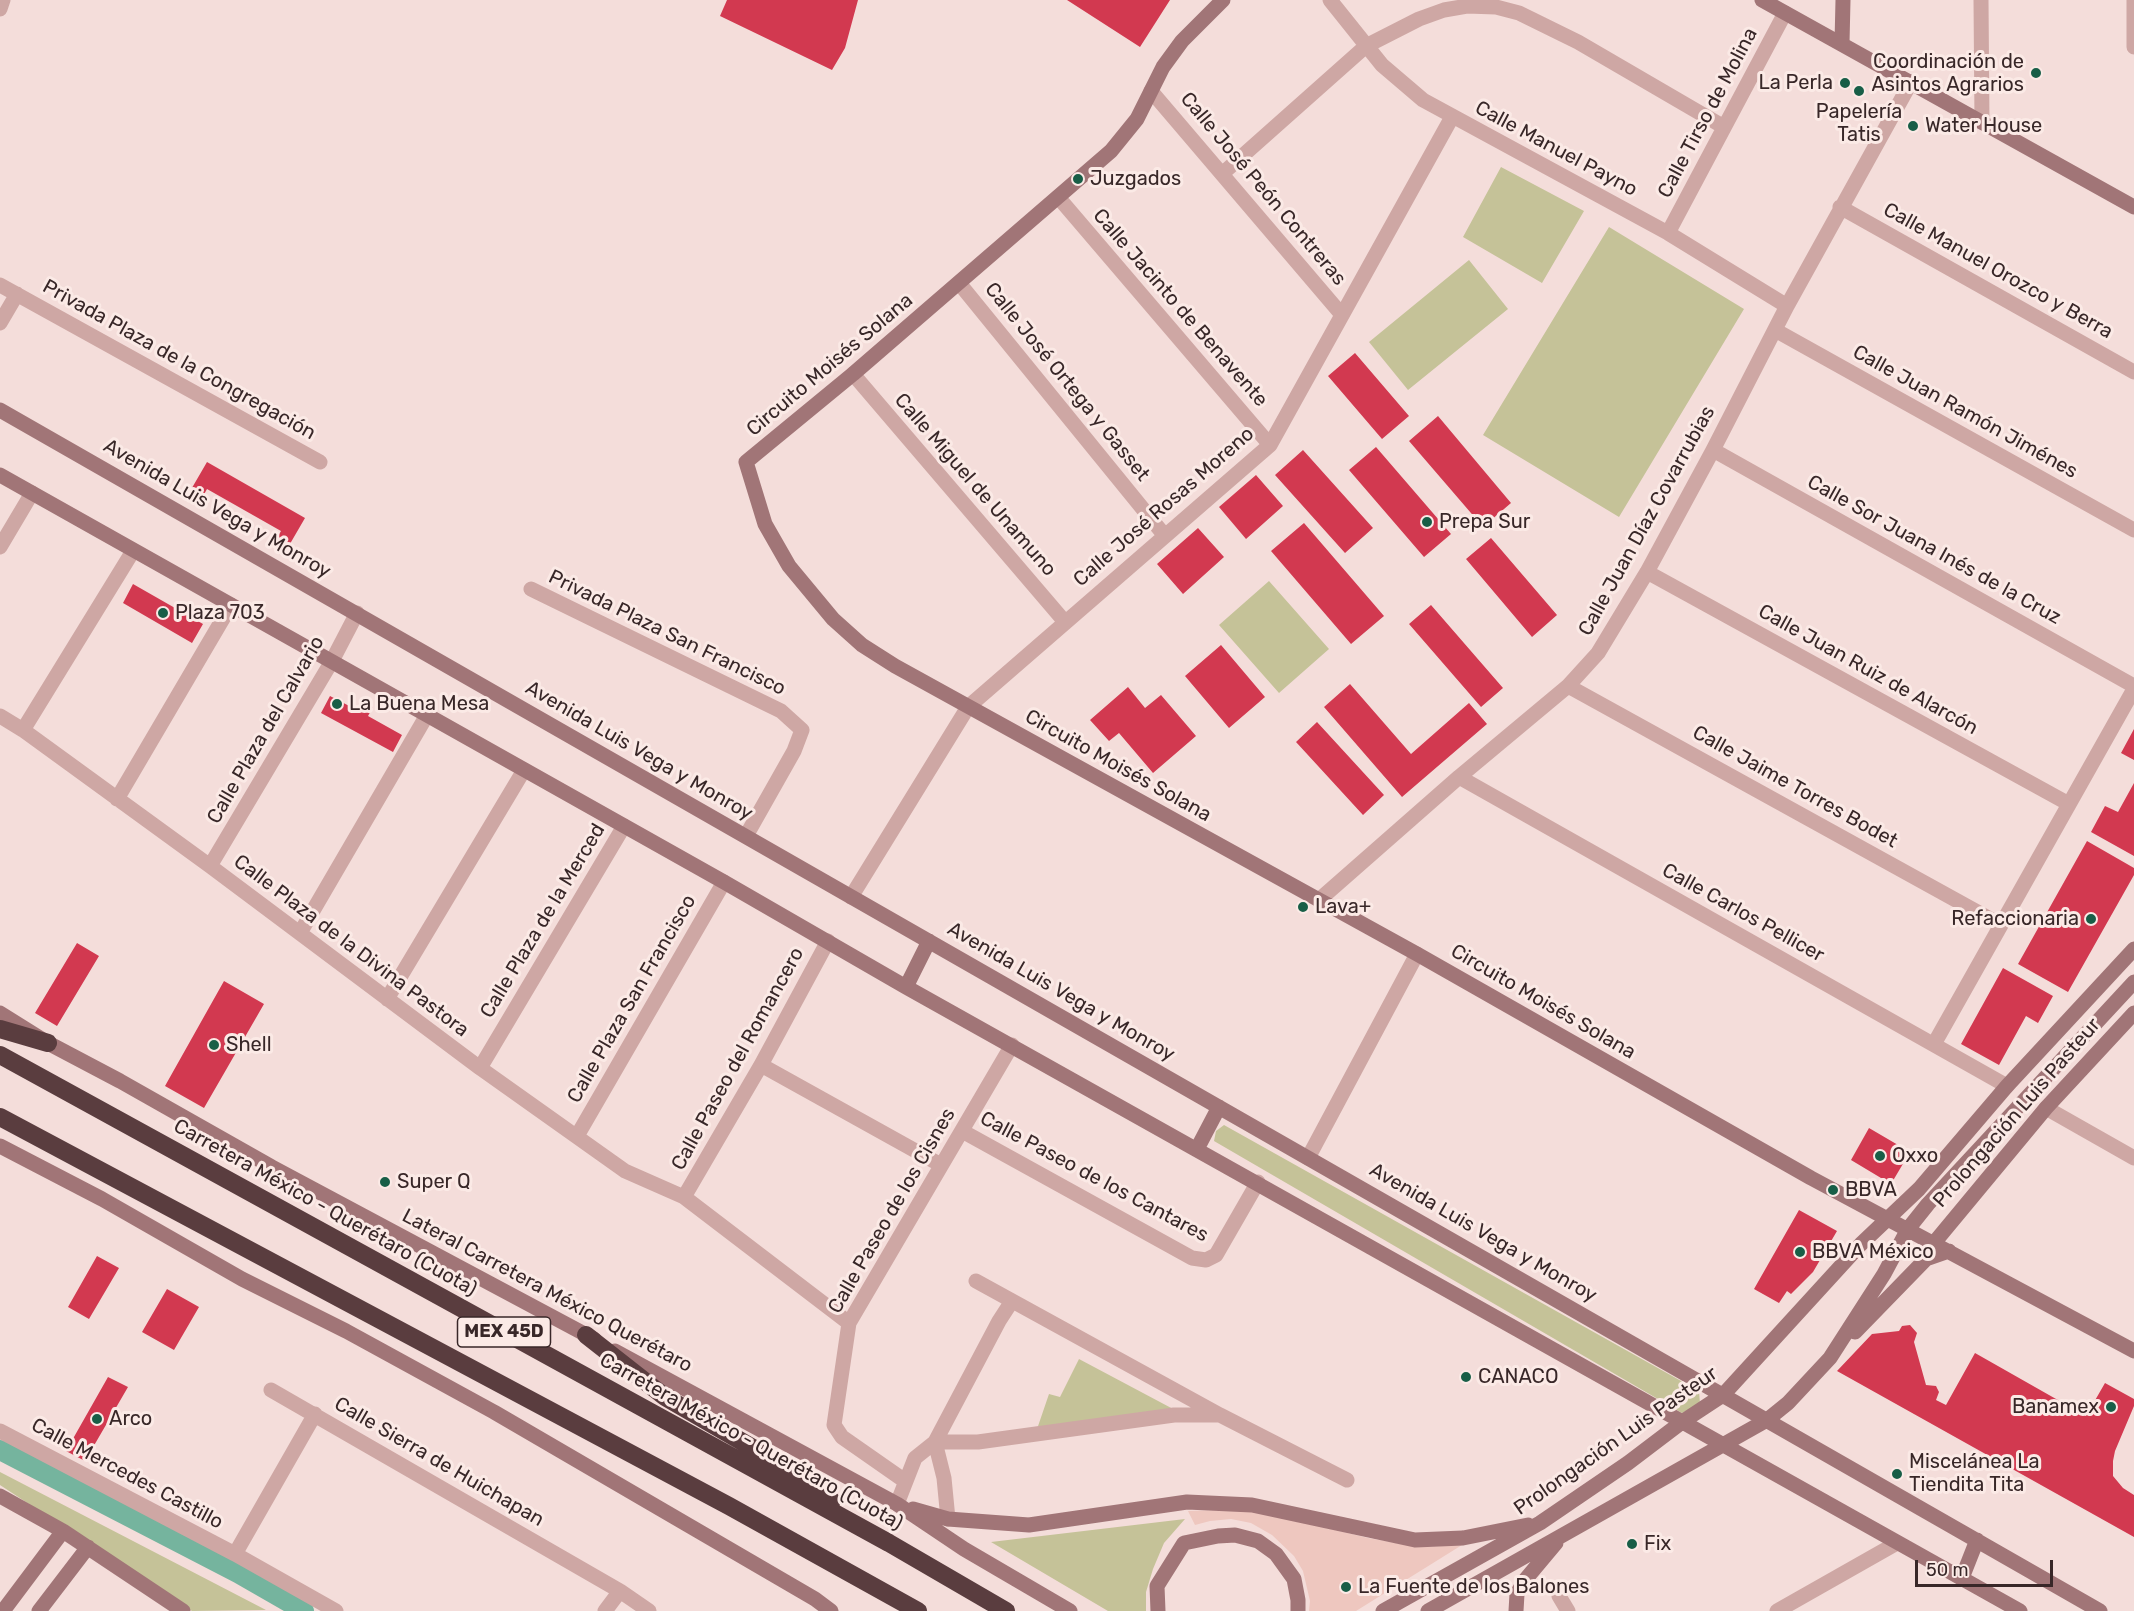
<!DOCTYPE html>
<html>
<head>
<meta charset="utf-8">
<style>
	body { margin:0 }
	#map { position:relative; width:2134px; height:1611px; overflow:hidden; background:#f4ddda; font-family:Rubik,sans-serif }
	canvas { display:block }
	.scale { position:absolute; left:1915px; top:1560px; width:138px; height:27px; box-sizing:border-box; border:3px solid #382728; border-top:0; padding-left:8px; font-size:18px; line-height:21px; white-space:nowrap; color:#382728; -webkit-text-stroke:4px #fbeae6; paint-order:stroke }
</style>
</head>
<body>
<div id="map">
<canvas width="2134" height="1611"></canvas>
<div class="scale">50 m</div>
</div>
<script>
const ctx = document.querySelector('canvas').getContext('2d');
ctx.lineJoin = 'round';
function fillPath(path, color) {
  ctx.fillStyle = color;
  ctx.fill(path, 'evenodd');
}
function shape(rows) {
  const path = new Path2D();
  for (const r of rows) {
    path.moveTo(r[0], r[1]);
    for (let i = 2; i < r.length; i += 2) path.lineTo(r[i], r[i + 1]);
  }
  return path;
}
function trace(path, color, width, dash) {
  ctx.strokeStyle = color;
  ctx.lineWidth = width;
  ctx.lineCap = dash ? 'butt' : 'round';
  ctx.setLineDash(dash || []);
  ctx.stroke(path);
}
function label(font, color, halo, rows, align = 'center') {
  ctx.font = font + ' Rubik,sans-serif';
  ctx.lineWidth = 6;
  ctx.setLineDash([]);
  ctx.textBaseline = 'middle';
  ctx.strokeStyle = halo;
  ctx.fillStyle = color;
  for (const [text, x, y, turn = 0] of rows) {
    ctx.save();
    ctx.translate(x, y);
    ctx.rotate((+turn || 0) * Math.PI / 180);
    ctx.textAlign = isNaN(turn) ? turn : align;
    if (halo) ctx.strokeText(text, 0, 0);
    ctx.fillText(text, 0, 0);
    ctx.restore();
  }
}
const green = shape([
	[1501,167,1584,211,1542,283,1463,237],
	[1609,227,1744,309,1619,517,1483,435],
	[1469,260,1508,309,1408,390,1369,342],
	[1269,581,1329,649,1279,693,1219,625],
	[1224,1125,1690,1386,1699,1391,1700,1404,1682,1413,1214,1141,1216,1131],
	[1079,1359,1175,1410,1036,1432,1049,1394,1060,1397],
	[0,1472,266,1610,192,1611,0,1485],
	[1185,1519,1164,1543,1153,1569,1146,1592,1146,1611,1108,1611,991,1542]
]);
const plaza = shape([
	[1222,1510,1248,1511,1282,1517,1368,1538,1419,1547,1462,1545,1356,1611,1309,1611,1310,1601,1303,1571,1294,1556,1272,1535,1251,1523,1231,1519,1210,1521,1195,1525,1188,1511]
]);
const canal = shape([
	[0,1450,238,1573,304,1611]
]);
const building = shape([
	[727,0,858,0,845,48,832,70,720,16],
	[1067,0,1170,0,1140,47],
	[1355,353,1409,416,1382,439,1328,376],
	[1438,416,1511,503,1483,527,1409,441],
	[1376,447,1451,534,1424,557,1349,470],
	[1303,450,1373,528,1345,553,1275,475],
	[207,462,305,518,287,549,275,542,281,531,207,489,201,500,189,493],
	[1256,475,1283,506,1246,539,1219,507],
	[1304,523,1384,616,1351,644,1271,551],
	[1198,528,1224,557,1183,594,1157,564],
	[1491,538,1557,615,1532,637,1466,559],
	[133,584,203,624,192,643,123,603],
	[1431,605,1503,688,1481,707,1409,624],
	[1221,645,1265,697,1229,728,1185,676],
	[1350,684,1411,754,1469,703,1487,724,1402,797,1324,707],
	[1128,687,1145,708,1161,695,1196,736,1153,773,1119,733,1109,741,1090,720],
	[330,696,357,710,362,701,373,707,368,716,402,735,393,752,321,713],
	[1317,722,1384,795,1363,815,1296,742],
	[2134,729,2134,760,2121,753],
	[2134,783,2134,856,2091,832,2105,806,2118,812],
	[2087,841,2134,868,2134,875,2068,992,2018,964],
	[77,943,99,956,57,1026,35,1013],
	[2003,968,2053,996,2038,1023,2026,1016,1999,1065,1961,1044],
	[224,981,264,1004,204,1108,165,1086],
	[1869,1128,1910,1152,1891,1184,1851,1160],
	[1799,1210,1837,1231,1813,1272,1791,1294,1787,1291,1779,1303,1754,1289],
	[97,1256,119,1268,89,1319,68,1307],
	[167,1289,199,1307,174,1350,142,1332],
	[1910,1325,1917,1333,1914,1342,1926,1385,1936,1386,1939,1392,1936,1400,1946,1405,1975,1353,2086,1416,2105,1383,2134,1399,2134,1406,2115,1451,2113,1461,2113,1476,2123,1488,2134,1495,2134,1537,1837,1371,1872,1334,1899,1331,1902,1326],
	[108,1377,128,1387,85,1461,66,1451]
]);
const street = shape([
	[1330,0,1382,65,1423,100,1668,233,1787,306],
	[1981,0,1982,122],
	[2134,0,2134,47],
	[0,9,3,0],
	[1151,91,1342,315],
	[1222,174,1366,46,1419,19,1444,10,1467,6,1496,7,1519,13,1578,42,1724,127],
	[1058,197,1270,445],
	[1840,207,2134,372],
	[1668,233,1785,13],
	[959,283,1165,536],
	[0,285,320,462],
	[0,323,17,294],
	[1775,330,2134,530],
	[853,374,1065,622],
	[1713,450,2134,686],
	[0,547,32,493],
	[1647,572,2069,804],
	[531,589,781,711,802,730,794,751,746,836],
	[1568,686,2001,925],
	[0,716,23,730,210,866,480,1068,625,1171,684,1197,849,1323],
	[23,730,133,551],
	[1459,777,2007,1086],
	[117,799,231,605],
	[210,866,332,661,357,613],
	[851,897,968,707,1270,445,1452,117],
	[1319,900,1459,777,1568,686,1598,653,1647,572,1713,450,1787,306,1911,82],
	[300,933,427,715],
	[387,999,524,770],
	[1934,1044,2134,689],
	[761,1065,941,1165],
	[480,1068,624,826],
	[2046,1108,2134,1158],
	[962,1131,1192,1258,1206,1260,1216,1255,1258,1182],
	[577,1136,724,882],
	[1308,1158,1417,954],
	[684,1197,761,1065,828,941],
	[976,1281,1220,1415,1347,1480],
	[271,1390,620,1591,649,1611],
	[0,1431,235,1554,336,1611],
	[935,1442,978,1442,1174,1415,1218,1415],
	[935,1442,944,1478,948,1519],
	[905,1481,842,1437,834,1425,849,1323,1012,1045],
	[897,1504,915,1458,935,1442,999,1321,1012,1301],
	[235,1554,315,1414],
	[1559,1596,1568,1611],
	[605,1611,620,1591],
	[1777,1611,1897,1543]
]);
const secondary = shape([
	[1223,0,1182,41,1163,67,1137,119,1111,151,853,374,746,462,765,524,789,566,833,619,862,645,895,666,1417,954,1811,1178,2134,1351],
	[1762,0,2134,207],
	[1842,43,1843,0],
	[0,410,2100,1611],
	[0,475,724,882,906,987,2020,1611],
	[906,987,929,941],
	[0,1013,48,1043,120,1081,272,1167,594,1339],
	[0,1146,102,1199,242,1279,346,1331,494,1412,815,1599,831,1611],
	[1197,1149,1219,1107],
	[1934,1243,2046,1108,2134,1013],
	[1855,1332,1926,1259,1949,1251],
	[615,1351,897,1504,964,1549,1070,1611],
	[0,1496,63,1531,183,1611],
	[913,1509,948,1519,1029,1525,1187,1502,1252,1505,1415,1540,1463,1538,1528,1525],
	[1962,1578,1977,1540],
	[3,1611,63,1531],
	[39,1611,88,1547],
	[1158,1611,1157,1586,1184,1543,1218,1536,1235,1535,1258,1541,1276,1554,1294,1579,1298,1600,1298,1611],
	[1383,1611,1540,1523,1628,1463,1682,1422,1723,1395,1861,1244,1919,1189,2007,1086,2134,949],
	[1428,1611,1767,1420,1788,1403,1830,1358,1884,1274,1908,1229,1928,1204,2134,982],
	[1516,1611,1517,1594,1525,1580,1556,1543]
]);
const highway = shape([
	[0,1029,48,1043],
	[0,1055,889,1543,1006,1611],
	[0,1117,729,1506,918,1611],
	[586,1335,665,1397,784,1466,832,1501]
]);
const markers = [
	[2036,73,6,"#185e47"],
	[1845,83,6,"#185e47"],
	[1859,91,6,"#185e47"],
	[1913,126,6,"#185e47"],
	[1078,179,6,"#185e47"],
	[1427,522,6,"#185e47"],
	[163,613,6,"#185e47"],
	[337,704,6,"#185e47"],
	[1303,907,6,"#185e47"],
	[2091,919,6,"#185e47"],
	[214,1045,6,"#185e47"],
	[1880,1156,6,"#185e47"],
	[385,1182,6,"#185e47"],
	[1833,1190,6,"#185e47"],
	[1800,1252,6,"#185e47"],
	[1466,1377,6,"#185e47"],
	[2111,1407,6,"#185e47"],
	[97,1419,6,"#185e47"],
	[1897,1474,6,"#185e47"],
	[1632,1544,6,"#185e47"],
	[1346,1587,6,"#185e47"]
];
const shields = [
	[504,1332,93]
];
const shieldNames = [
	["MEX 45D",504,1332]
];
const poiNames = [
	["Coordinación de",2024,62,"right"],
	["Asintos Agrarios",2024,85,"right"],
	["La Perla",1833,83,"right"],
	["Papelería",1859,112,"center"],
	["Tatis",1859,135,"center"],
	["Water House",1925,126],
	["Juzgados",1090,179],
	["Prepa Sur",1439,522],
	["Plaza 703",175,613],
	["La Buena Mesa",349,704],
	["Lava+",1315,907],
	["Refaccionaria",2079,919,"right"],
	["Shell",226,1045],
	["Oxxo",1892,1156],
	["Super Q",397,1182],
	["BBVA",1845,1190],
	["BBVA México",1812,1252],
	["CANACO",1478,1377],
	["Banamex",2099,1407,"right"],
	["Arco",109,1419],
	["Miscelánea La",1909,1462],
	["Tiendita Tita",1909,1485],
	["Fix",1644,1544],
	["La Fuente de los Balones",1358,1587]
];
const streetNames = [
	["Calle Tirso de Molina",1708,113,-62],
	["Calle Manuel Payno",1556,149,28],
	["Calle José Peón Contreras",1263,189,50],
	["Calle Manuel Orozco y Berra",1998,271,29],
	["Calle Jacinto de Benavente",1180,308,49],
	["Privada Plaza de la Congregación",179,360,29],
	["Circuito Moisés Solana",830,365,-40],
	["Calle José Ortega y Gasset",1067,382,51],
	["Calle Juan Ramón Jiménes",1965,412,29],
	["Calle Miguel de Unamuno",975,485,49],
	["Calle José Rosas Moreno",1164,507,-41],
	["Avenida Luis Vega y Monroy",217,509,30],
	["Calle Juan Díaz Covarrubias",1647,521,-61],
	["Calle Sor Juana Inés de la Cruz",1934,550,29],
	["Privada Plaza San Francisco",667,633,26],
	["Calle Juan Ruiz de Alarcón",1868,670,29],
	["Calle Plaza del Calvario",266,730,-60],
	["Avenida Luis Vega y Monroy",639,751,30],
	["Circuito Moisés Solana",1118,766,29],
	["Calle Jaime Torres Bodet",1795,787,29],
	["Calle Carlos Pellicer",1743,913,29],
	["Calle Plaza de la Merced",543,921,-59],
	["Calle Plaza de la Divina Pastora",351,946,37],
	["Avenida Luis Vega y Monroy",1061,992,30],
	["Calle Plaza San Francisco",632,999,-60],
	["Circuito Moisés Solana",1543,1002,30],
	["Calle Paseo del Romancero",738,1059,-61],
	["Prolongación Luis Pasteur",2017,1113,-49],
	["Calle Paseo de los Cantares",1094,1177,28],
	["Carretera México - Querétaro (Cuota)",325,1208,29],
	["Calle Paseo de los Cisnes",892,1211,-60],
	["Avenida Luis Vega y Monroy",1483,1233,30],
	["Lateral Carretera México Querétaro",547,1291,28],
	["Prolongación Luis Pasteur",1616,1441,-35],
	["Carretera México - Querétaro (Cuota)",751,1442,29],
	["Calle Sierra de Huichapan",439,1462,30],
	["Calle Mercedes Castillo",127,1474,28]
];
fillPath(green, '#c5c298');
fillPath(plaza, '#eec7bf');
trace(canal, '#75b49e', 20);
fillPath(building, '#d23950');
trace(street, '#cea7a4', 15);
trace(secondary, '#a17577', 15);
trace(highway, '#5a3d3f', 18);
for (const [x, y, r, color] of markers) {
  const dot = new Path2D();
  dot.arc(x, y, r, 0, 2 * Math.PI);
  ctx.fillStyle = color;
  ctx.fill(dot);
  trace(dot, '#fbeae6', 2);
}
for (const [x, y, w] of shields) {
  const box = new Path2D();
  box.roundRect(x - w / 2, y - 15, w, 30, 4.5);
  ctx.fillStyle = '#fbeae6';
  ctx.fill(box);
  trace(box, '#382728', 1.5);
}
label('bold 18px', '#382728', null, shieldNames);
label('20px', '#382728', '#fbeae6', poiNames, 'left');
label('20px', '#382728', '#fbeae6', streetNames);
</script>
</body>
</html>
